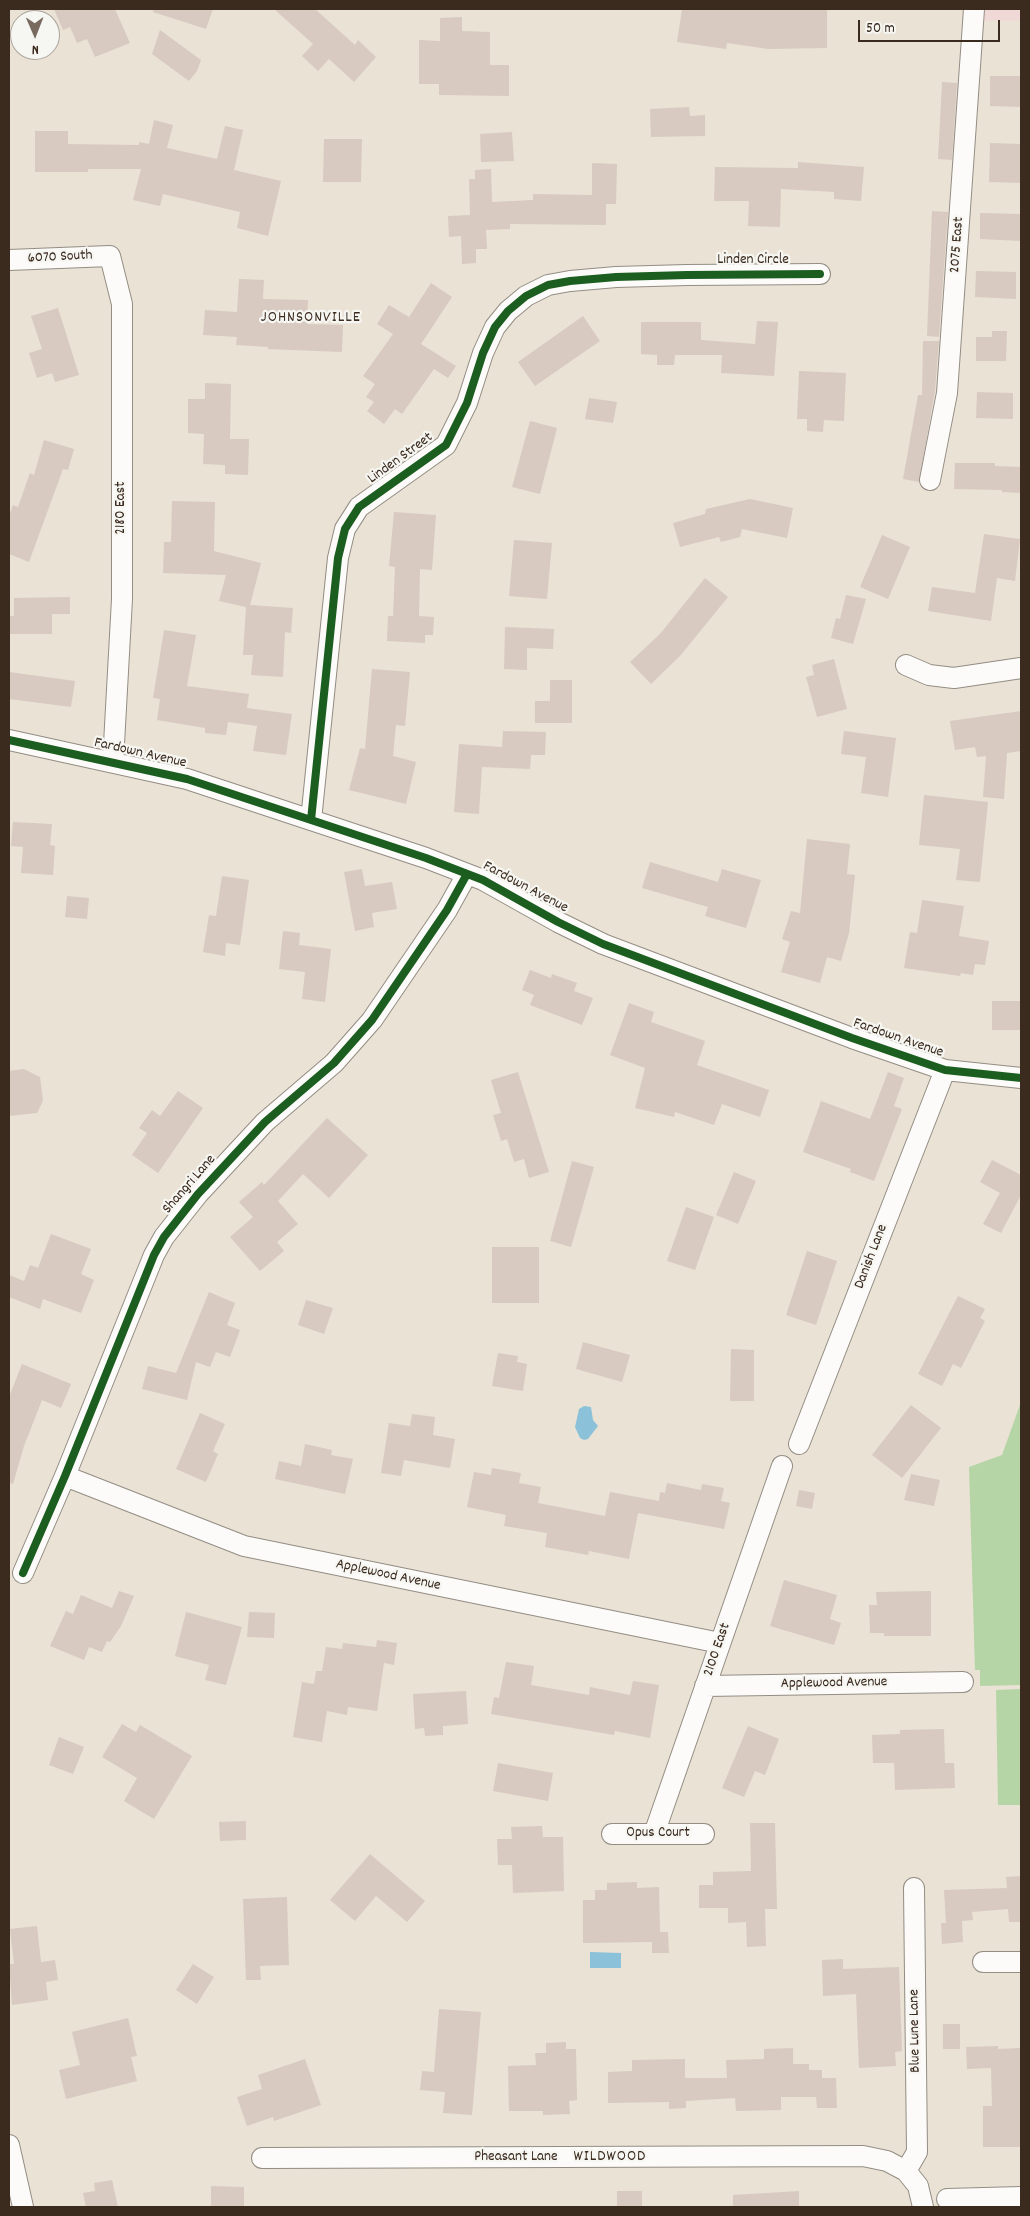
<!DOCTYPE html>
<html>
<head>
<meta charset="utf-8">
<style>
	body { margin:0 }
	#map { position:relative; width:1030px; height:2216px; overflow:hidden; background:#eae2d4; font-family:Dekko,sans-serif }
	canvas { display:block }
	.frame { position:absolute; inset:0; border:10px solid #3b2a1e; pointer-events:none }
	.north { position:absolute; left:10px; top:10px; width:50px; height:50px; box-sizing:border-box; background:#f6f6f2; border:1px solid #aba49d; border-radius:50%; rotate:179deg; font-size:14px; font-weight:700; line-height:20px; text-align:center; color:#3b2a1e }
	.north::after { content:''; display:block; margin:auto; width:18px; height:22px; background:#786a5e; clip-path:polygon(50% 0,100% 100%,50% 72%,0 100%) }
	.scale { position:absolute; left:858px; top:20px; width:142px; height:22px; box-sizing:border-box; border:2px solid #3b2a1e; border-top:0; padding-left:6px; font-size:15px; line-height:18px; white-space:nowrap; color:#3b2a1e; -webkit-text-stroke:4px #f6f6f2; paint-order:stroke }
</style>
</head>
<body>
<div id="map">
<canvas width="1030" height="2216"></canvas>
<div class="frame"></div>
<div class="north">N</div>
<div class="scale">50 m</div>
</div>
<script>
const ctx = document.querySelector('canvas').getContext('2d');
ctx.lineJoin = 'round';
function fillPath(path, color) {
  ctx.fillStyle = color;
  ctx.fill(path, 'evenodd');
}
function shape(rows) {
  const path = new Path2D();
  for (const r of rows) {
    path.moveTo(r[0], r[1]);
    for (let i = 2; i < r.length; i += 2) path.lineTo(r[i], r[i + 1]);
  }
  return path;
}
function trace(path, color, width, dash) {
  ctx.strokeStyle = color;
  ctx.lineWidth = width;
  ctx.lineCap = dash ? 'butt' : 'round';
  ctx.setLineDash(dash || []);
  ctx.stroke(path);
}
function label(font, color, halo, rows, align = 'center') {
  ctx.font = font + ' Dekko,sans-serif';
  ctx.lineWidth = 4.5;
  ctx.setLineDash([]);
  ctx.textBaseline = 'middle';
  ctx.strokeStyle = halo;
  ctx.fillStyle = color;
  for (const [text, x, y, turn = 0] of rows) {
    ctx.save();
    ctx.translate(x, y);
    ctx.rotate((+turn || 0) * Math.PI / 180);
    ctx.textAlign = isNaN(turn) ? turn : align;
    if (halo) ctx.strokeText(text, 0, 0);
    ctx.fillText(text, 0, 0);
    ctx.restore();
  }
}
const built = shape([
	[964,9,1021,9,1021,21,962,20]
]);
const green = shape([
	[1021,1402,1021,1685,980,1686,980,1670,975,1670,969,1467,1002,1455],
	[1021,1689,1021,1805,998,1805,996,1690]
]);
const water = shape([
	[584,1406,591,1407,593,1420,598,1426,588,1439,584,1440,580,1438,575,1427,579,1409],
	[590,1952,621,1953,621,1968,590,1968]
]);
const building = shape([
	[54,9,115,9,130,43,95,57,87,39,77,43,70,27,63,30],
	[154,9,213,9,206,29,153,12],
	[274,9,315,9,355,45,358,40,376,57,354,82,329,59,318,71,302,56,313,44],
	[682,9,827,9,827,48,768,49,727,43,726,49,677,42],
	[462,17,462,31,490,32,490,65,509,65,509,96,439,95,439,84,419,84,419,40,440,41,440,18],
	[160,30,201,60,197,71,189,81,152,54],
	[990,76,1021,76,1021,107,990,106],
	[942,82,957,83,952,160,938,159],
	[689,107,690,116,705,115,705,136,651,137,650,109],
	[154,120,173,125,167,148,217,159,225,126,243,130,234,170,281,181,268,236,237,228,240,212,163,194,160,206,133,200,141,169,88,169,88,172,35,172,35,131,68,131,68,144,139,145,139,142,149,144],
	[512,132,514,161,481,162,480,134],
	[324,139,362,139,361,182,323,182],
	[990,143,1021,144,1021,183,989,182],
	[798,162,864,167,861,201,834,199,834,192,781,189,780,227,748,226,749,201,714,201,715,167,798,168],
	[592,163,617,164,616,204,606,204,606,225,510,224,510,229,486,230,487,249,476,249,476,263,462,264,461,236,449,237,448,216,470,215,469,179,475,179,475,170,491,169,492,202,533,200,533,194,592,195],
	[932,211,948,212,939,337,927,336],
	[980,213,1021,214,1021,241,980,239],
	[976,271,1016,272,1016,299,975,297],
	[239,279,264,280,263,299,308,300,307,324,343,325,342,352,268,349,268,347,236,345,237,337,203,335,205,310,237,312],
	[431,283,452,297,421,344,456,366,448,378,434,369,402,414,395,409,384,424,367,411,374,402,366,397,375,384,363,376,393,334,377,324,389,305,409,317],
	[58,308,79,375,55,382,52,373,37,378,29,353,42,349,31,316],
	[583,316,600,341,535,386,518,362],
	[757,321,778,322,774,376,721,373,722,355,675,355,674,365,657,365,657,355,641,354,641,322,701,322,701,340,755,344],
	[992,331,1007,331,1006,361,976,361,976,337,992,337],
	[923,341,939,341,935,391,919,482,903,479,918,395,922,395],
	[799,371,846,373,844,421,824,420,823,432,807,431,807,419,797,419],
	[205,383,231,384,230,439,249,439,248,475,225,474,225,465,203,464,204,434,188,433,188,399,205,399],
	[977,392,1013,393,1013,419,976,418],
	[589,398,617,402,613,423,585,419],
	[530,421,557,428,540,494,512,487],
	[44,440,74,449,68,470,63,469,29,562,9,554,9,516,13,505,18,507,30,473,34,475],
	[955,463,995,463,995,466,1021,467,1021,493,1002,492,1002,490,954,489],
	[750,499,793,508,787,538,742,529,740,537,721,542,719,537,680,547,673,523,705,514,706,509],
	[172,501,215,502,214,551,261,563,250,605,293,608,291,633,285,632,283,677,251,675,253,655,243,655,246,607,219,601,226,575,163,573,164,542,171,542],
	[394,512,436,515,432,570,420,569,419,616,434,617,433,635,425,635,425,643,387,641,388,616,393,616,395,567,389,566],
	[984,534,1020,539,1015,581,997,578,991,621,928,611,932,587,975,593],
	[882,535,910,547,888,599,860,587],
	[514,540,552,543,547,599,509,596],
	[705,578,728,597,680,656,651,684,630,662,660,634],
	[846,595,866,599,853,644,831,638,836,618,840,619],
	[70,597,70,614,52,614,52,634,9,634,9,616,14,616,14,598],
	[505,627,554,629,553,649,527,648,527,670,504,669],
	[164,630,196,635,187,686,249,694,247,708,292,714,286,755,253,751,257,726,228,722,226,735,205,733,205,728,157,720,160,699,153,698],
	[834,659,847,709,817,717,806,677,814,675,812,665],
	[372,669,410,672,405,726,396,725,393,756,416,762,406,804,349,790,360,748,365,749],
	[9,672,75,681,71,707,9,699],
	[550,680,572,680,572,723,535,723,535,701,550,701],
	[1021,711,1021,751,1007,753,1004,799,983,797,986,756,977,757,975,747,955,750,950,721],
	[503,731,546,732,545,755,531,755,530,769,482,767,479,814,454,812,459,744,502,747],
	[844,731,896,738,888,797,861,793,866,757,841,754],
	[924,795,988,802,980,882,956,880,960,849,919,845],
	[13,822,52,824,50,845,55,846,53,875,21,873,23,847,11,846],
	[807,839,850,844,847,874,855,875,849,933,841,961,827,957,820,983,781,972,790,942,782,939,791,911,800,913],
	[650,862,718,882,722,869,761,880,746,928,705,916,708,907,642,888],
	[362,869,365,886,392,882,397,909,372,913,374,927,355,931,344,872],
	[222,876,249,880,240,945,226,943,225,956,203,952,209,915,216,916],
	[67,896,89,898,87,919,65,917],
	[922,900,964,906,959,936,989,941,985,965,975,964,973,975,961,973,960,976,904,968,910,932,917,933],
	[283,931,300,933,299,945,331,949,325,1002,302,999,305,972,279,969],
	[530,970,551,978,552,974,577,983,574,991,593,998,582,1025,530,1005,534,995,522,990],
	[992,1001,1021,1001,1021,1030,992,1030],
	[629,1003,654,1012,651,1022,705,1041,697,1065,769,1090,760,1117,722,1104,714,1125,675,1112,674,1117,635,1108,645,1068,610,1055],
	[24,1069,40,1077,43,1101,37,1113,9,1116,9,1071],
	[518,1072,549,1172,529,1178,524,1159,514,1162,507,1139,501,1141,493,1115,501,1113,491,1080],
	[888,1072,904,1078,894,1106,902,1109,874,1181,850,1172,851,1169,803,1152,821,1101,870,1119],
	[178,1091,203,1108,158,1173,132,1155,147,1133,139,1128,152,1110,160,1116],
	[327,1118,368,1155,329,1198,303,1174,278,1201,298,1224,277,1242,284,1251,260,1271,230,1237,253,1217,239,1202,262,1182,264,1185],
	[992,1160,1021,1175,1021,1195,1001,1233,983,1224,1000,1193,980,1182],
	[572,1161,594,1167,571,1247,550,1241],
	[734,1172,756,1181,738,1224,716,1215],
	[686,1207,714,1217,695,1270,667,1261],
	[51,1234,91,1249,81,1274,94,1280,81,1313,43,1299,40,1309,9,1297,9,1275,24,1281,30,1265,38,1268],
	[492,1247,539,1247,539,1303,492,1303],
	[807,1251,837,1261,816,1325,786,1315],
	[209,1292,235,1303,227,1325,240,1330,230,1357,216,1352,210,1367,196,1362,187,1400,142,1389,148,1366,176,1373],
	[958,1296,985,1309,980,1318,985,1321,961,1368,953,1364,942,1386,918,1374],
	[306,1300,333,1308,324,1334,298,1325],
	[583,1342,630,1355,622,1382,576,1369],
	[731,1349,754,1350,754,1401,730,1401],
	[498,1353,518,1356,517,1362,527,1364,523,1391,492,1386],
	[22,1364,71,1384,61,1408,42,1400,24,1446,13,1484,9,1483,9,1397],
	[911,1405,941,1428,902,1478,872,1455],
	[200,1413,225,1424,213,1451,218,1454,206,1482,176,1469],
	[412,1414,435,1417,433,1435,455,1439,450,1468,404,1460,401,1476,381,1473,389,1423,410,1426],
	[305,1444,332,1450,331,1455,353,1459,345,1494,275,1479,279,1461,301,1466],
	[492,1468,521,1473,519,1483,541,1487,538,1503,605,1516,610,1492,659,1501,660,1492,665,1493,667,1483,701,1490,702,1484,724,1488,721,1501,730,1503,724,1529,638,1513,629,1559,589,1551,588,1555,545,1547,547,1533,504,1526,506,1515,467,1507,474,1472,491,1475],
	[911,1474,940,1480,934,1506,904,1500],
	[799,1490,815,1493,812,1509,796,1506],
	[784,1580,837,1595,830,1619,841,1623,834,1645,770,1626],
	[119,1591,134,1596,121,1626,110,1642,107,1641,102,1652,89,1647,84,1660,50,1646,66,1611,73,1614,81,1595,112,1608],
	[931,1591,931,1636,884,1636,884,1633,870,1633,869,1605,877,1605,876,1592],
	[186,1612,242,1627,226,1685,205,1680,209,1665,175,1656],
	[249,1612,275,1613,274,1638,247,1637],
	[377,1640,397,1643,394,1665,384,1663,377,1711,348,1707,347,1715,327,1711,322,1742,293,1737,302,1682,314,1684,316,1671,322,1671,326,1647,342,1649,343,1643,376,1647],
	[506,1662,534,1666,531,1685,589,1695,590,1687,630,1695,633,1681,659,1685,650,1738,615,1731,614,1735,491,1714,494,1697,499,1698],
	[466,1691,468,1724,443,1726,443,1735,425,1736,424,1728,415,1729,413,1694],
	[122,1724,136,1732,140,1725,192,1756,154,1819,124,1801,137,1778,102,1757],
	[748,1726,779,1739,765,1775,755,1771,744,1797,722,1788],
	[944,1729,945,1763,954,1763,955,1788,895,1790,894,1763,873,1763,872,1735,900,1734,900,1730],
	[59,1737,84,1747,73,1774,49,1765],
	[498,1763,553,1773,548,1801,493,1791],
	[246,1821,246,1840,220,1841,219,1822],
	[750,1823,775,1823,777,1909,765,1909,766,1946,747,1947,746,1922,728,1923,728,1908,699,1908,699,1885,713,1885,713,1872,751,1871],
	[542,1826,543,1837,563,1837,564,1891,513,1893,512,1865,498,1865,497,1839,512,1839,511,1827],
	[370,1854,425,1901,407,1922,376,1896,355,1921,330,1900],
	[1021,1876,1021,1922,1009,1922,1008,1909,972,1912,973,1920,962,1921,963,1942,942,1944,941,1923,946,1923,944,1890,1007,1888,1006,1877],
	[637,1882,637,1888,659,1887,660,1932,668,1932,669,1953,652,1953,652,1942,583,1943,583,1900,595,1900,595,1890,607,1890,607,1883],
	[287,1897,289,1965,260,1966,261,1980,246,1980,243,1899],
	[37,1926,41,1962,55,1960,58,1980,46,1982,48,2000,12,2005,9,1964,14,1964,10,1929],
	[843,1959,843,1969,899,1967,902,2051,895,2052,896,2066,859,2068,856,1994,823,1996,822,1960],
	[193,1964,214,1977,197,2004,176,1990],
	[439,2009,481,2012,472,2115,443,2113,445,2092,420,2090,422,2071,434,2072],
	[128,2018,137,2056,131,2057,137,2081,66,2099,59,2070,80,2065,72,2032],
	[943,2024,960,2024,960,2049,943,2049],
	[566,2042,566,2049,576,2049,577,2100,569,2101,570,2114,543,2115,543,2111,509,2111,508,2066,536,2065,535,2053,546,2053,546,2043],
	[998,2046,998,2049,1021,2048,1021,2147,983,2147,983,2106,992,2106,991,2068,967,2069,966,2047],
	[793,2048,793,2064,809,2064,809,2070,822,2070,822,2078,836,2078,837,2108,817,2108,816,2097,781,2097,781,2110,736,2111,735,2098,686,2101,686,2108,669,2109,669,2102,608,2103,608,2072,632,2071,632,2060,685,2059,685,2078,727,2078,726,2060,764,2059,764,2049],
	[305,2059,321,2105,274,2121,273,2117,247,2126,237,2097,262,2089,258,2075],
	[112,2180,118,2207,86,2207,83,2193,95,2191,94,2183],
	[211,2186,244,2187,244,2207,211,2207],
	[617,2191,642,2191,642,2207,617,2207],
	[799,2191,799,2207,733,2207,733,2195]
]);
const street = shape([
	[9,260,110,256,122,304,122,599,113,762],
	[930,480,947,393,974,9],
	[906,665,929,675,954,678,1021,668],
	[9,740,187,779,426,858,483,880,558,922,603,944,852,1038,945,1070,1021,1078],
	[311,820,338,558,345,529,359,507,446,445,467,403,483,353,495,327,508,311,526,296,548,285,570,281,616,277,687,275,820,274],
	[799,1444,945,1070],
	[65,1476,244,1546,720,1643],
	[23,1573,65,1476,154,1255,164,1237,198,1194,265,1122,334,1063,372,1020,447,910,467,874],
	[705,1686,963,1682],
	[612,1834,704,1834],
	[654,1834,782,1466],
	[983,1962,1021,1962],
	[9,2145,23,2207],
	[262,2158,863,2156,887,2161,906,2171,918,2186,923,2207],
	[906,2171,917,2152,914,1888],
	[947,2199,1021,2197]
]);
const cycleway = shape([
	[9,740,187,779,426,858,483,880,558,922,603,944,852,1038,945,1070,1021,1078],
	[311,820,338,558,345,529,359,507,446,445,467,403,483,353,495,327,508,311,526,296,548,285,570,281,616,277,687,275,820,274],
	[23,1573,65,1476,154,1255,164,1237,198,1194,265,1122,334,1063,372,1020,447,910,467,874]
]);
const streetNames = [
	["2075 East",958,245,-86],
	["6070 South",60,258,-3],
	["Linden Circle",753,261],
	["Linden Street",401,459,-36],
	["2180 East",122,508,-90],
	["Fardown Avenue",140,754,13],
	["Fardown Avenue",525,888,28],
	["Fardown Avenue",898,1039,19],
	["Shangri Lane",190,1185,-49],
	["Danish Lane",872,1257,-69],
	["Applewood Avenue",388,1576,12],
	["2100 East",718,1650,-71],
	["Applewood Avenue",834,1684,-1],
	["Opus Court",658,1834],
	["Blue Lune Lane",916,2031,-91],
	["Pheasant Lane",516,2158]
];
const neighbourhoodNames = [
	["JOHNSONVILLE",311,319],
	["WILDWOOD",610,2158]
];
fillPath(built, '#f0d8d7');
fillPath(green, '#b5d5a7');
fillPath(water, '#8bc2da');
fillPath(building, '#d8cac0');
trace(street, '#938d84', 22);
trace(street, '#fcfbf9', 20);
trace(cycleway, '#1b5e20', 8);
label('15px', '#3b2a1e', '#f6f6f2', streetNames);
ctx.letterSpacing = '1px';
label('16px', '#3b2a1e', '#f6f6f2', neighbourhoodNames);
ctx.letterSpacing = '0px';
</script>
</body>
</html>
